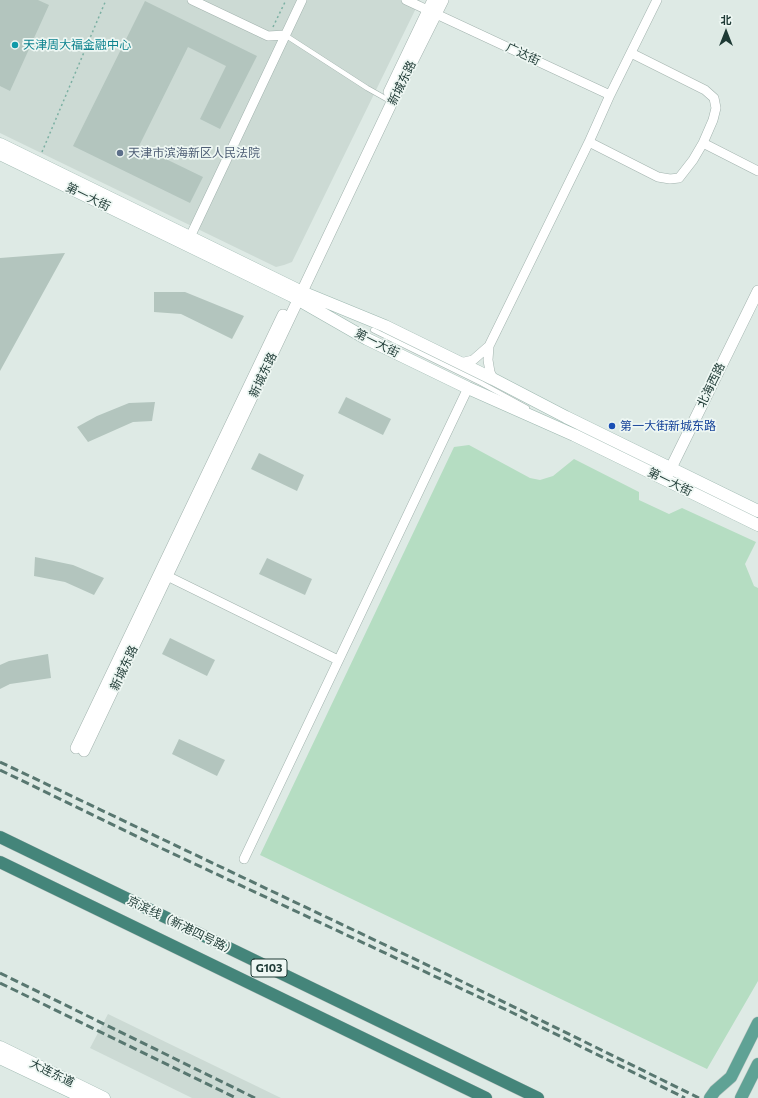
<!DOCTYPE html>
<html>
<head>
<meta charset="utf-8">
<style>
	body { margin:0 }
	#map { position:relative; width:758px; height:1098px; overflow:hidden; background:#deeae5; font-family:Commissioner,"Noto Sans SC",sans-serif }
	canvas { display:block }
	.north { position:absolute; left:706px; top:12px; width:40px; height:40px; -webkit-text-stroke:3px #eef7f3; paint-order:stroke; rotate:0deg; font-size:11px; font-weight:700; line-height:16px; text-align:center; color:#1e3a35 }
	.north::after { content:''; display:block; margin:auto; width:14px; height:18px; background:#1e3a35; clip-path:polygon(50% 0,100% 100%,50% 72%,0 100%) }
</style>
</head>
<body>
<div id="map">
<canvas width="758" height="1098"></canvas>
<div class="north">北</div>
</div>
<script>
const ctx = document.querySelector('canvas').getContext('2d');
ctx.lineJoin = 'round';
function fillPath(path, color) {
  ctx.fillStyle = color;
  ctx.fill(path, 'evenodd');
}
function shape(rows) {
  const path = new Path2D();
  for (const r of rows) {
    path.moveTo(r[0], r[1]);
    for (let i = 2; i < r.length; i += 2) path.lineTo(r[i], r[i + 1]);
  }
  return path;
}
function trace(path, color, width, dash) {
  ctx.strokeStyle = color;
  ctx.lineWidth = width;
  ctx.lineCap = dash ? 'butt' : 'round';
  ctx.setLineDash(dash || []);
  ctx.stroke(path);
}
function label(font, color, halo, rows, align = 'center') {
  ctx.font = font + ' Commissioner,"Noto Sans SC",sans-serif';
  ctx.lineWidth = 3.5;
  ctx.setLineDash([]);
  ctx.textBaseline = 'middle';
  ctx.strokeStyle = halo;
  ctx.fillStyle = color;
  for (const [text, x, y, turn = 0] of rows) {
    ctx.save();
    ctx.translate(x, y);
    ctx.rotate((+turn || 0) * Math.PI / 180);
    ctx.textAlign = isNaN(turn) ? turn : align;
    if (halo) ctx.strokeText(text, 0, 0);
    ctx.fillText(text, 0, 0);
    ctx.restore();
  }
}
const built = shape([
	[0,0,420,0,292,262,284,265,276,267,0,133],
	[108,1014,281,1098,192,1098,90,1048]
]);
const green = shape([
	[469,445,530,478,540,480,553,476,574,459,639,492,639,500,669,514,682,508,756,542,745,564,754,586,758,588,758,981,707,1069,260,855,454,447]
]);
const building = shape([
	[0,0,38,0,49,5,10,91,0,86],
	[145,1,257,56,220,129,200,119,226,66,188,47,139,146,203,177,190,203,73,146],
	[65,253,0,371,0,258],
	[154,292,185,292,244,316,232,339,181,314,154,312],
	[346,397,391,419,383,435,338,413],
	[155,402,152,421,133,422,88,442,77,427,97,416,129,403],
	[259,453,304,475,297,491,251,469],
	[35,557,73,565,104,578,94,595,65,582,34,576],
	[267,558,312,579,305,595,259,574],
	[170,638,215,660,207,676,162,654],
	[48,654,51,678,10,684,0,689,0,665,9,661],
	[179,739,225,760,217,776,172,754]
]);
const path = shape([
	[273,27,286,0],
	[42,152,106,0]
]);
const service = shape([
	[285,35,367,88,392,102],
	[373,330,481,383,527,408]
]);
const minor = shape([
	[192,0,268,36,285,35],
	[406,0,610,95],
	[589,142,658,177,670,179,679,178,693,160,703,143,713,120,716,108,714,98,705,90,631,53],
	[703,143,758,171],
	[190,237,302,0],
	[460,363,473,360,489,346],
	[493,379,490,372,488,360,489,346,589,142,610,95,657,0],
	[161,573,338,660],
	[244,859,468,388]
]);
const tertiary = shape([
	[389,92,433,0],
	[667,476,758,291],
	[76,748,283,315],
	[84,751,392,102,443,0]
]);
const secondary = shape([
	[0,144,302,292,385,326,493,379,566,417,758,511],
	[0,154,292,296,367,339,468,388,574,435,758,525],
	[0,1047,104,1098],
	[0,1058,84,1098]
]);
const primary = shape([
	[710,1098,715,1091,731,1077,758,1023],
	[741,1098,758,1064]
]);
const trunk = shape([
	[0,837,538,1098],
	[0,862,486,1098]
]);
const rail = shape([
	[0,762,463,982,699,1098],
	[0,770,163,849,511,1012,685,1098],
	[0,973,255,1098],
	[0,983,236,1098]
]);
const markers = [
	[15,45,4,"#0f9aa8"],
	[120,153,4,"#5c6f8a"],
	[612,426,4,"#1a4fb4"]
];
const shields = [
	[269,968,36]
];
const shieldNames = [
	["G103",269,968]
];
const cultureNames = [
	["天津周大福金融中心",23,45]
];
const streetNames = [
	["广达街",523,54,25],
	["新城东路",402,83,-64],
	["第一大街",88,197,26],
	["第一大街",377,343,27],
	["新城东路",263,375,-65],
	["北海西路",711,385,-64],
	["第一大街",670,482,26],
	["新城东路",124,668,-65],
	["京滨线（新港四号路）",182,926,26],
	["大连东道",52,1073,26]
];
const serviceNames = [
	["天津市滨海新区人民法院",128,153]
];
const transitNames = [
	["第一大街新城东路",620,426]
];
fillPath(built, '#ccdad4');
fillPath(green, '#b5ddc2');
fillPath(building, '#b3c5be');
trace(service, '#a1b2ad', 5.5);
trace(minor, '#a1b2ad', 10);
trace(tertiary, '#a1b2ad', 12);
trace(secondary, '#9cb7af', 13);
trace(primary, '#bcc4c2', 13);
trace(trunk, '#bcc4c2', 13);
trace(path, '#7cb0a3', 1.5, [2, 3]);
trace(service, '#fff', 4.5);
trace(minor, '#fff', 9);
trace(tertiary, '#fff', 11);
trace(secondary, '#fff', 12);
trace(primary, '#5fa295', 12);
trace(trunk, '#44857a', 12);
trace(rail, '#587770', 3, [8, 4]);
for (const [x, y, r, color] of markers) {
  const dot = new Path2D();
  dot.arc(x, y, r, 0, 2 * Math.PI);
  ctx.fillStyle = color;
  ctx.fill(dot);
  trace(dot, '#eef7f3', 1.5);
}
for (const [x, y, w] of shields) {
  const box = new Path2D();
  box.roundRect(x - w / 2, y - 9, w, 18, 3);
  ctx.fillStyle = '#eef7f3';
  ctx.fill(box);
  trace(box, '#1e3a35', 1);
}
label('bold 11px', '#1e3a35', null, shieldNames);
label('12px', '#0d838f', '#eef7f3', cultureNames, 'left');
label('12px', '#1e3a35', '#eef7f3', streetNames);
label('12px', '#4e5e75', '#eef7f3', serviceNames, 'left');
label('12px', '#164399', '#eef7f3', transitNames, 'left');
</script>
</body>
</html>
